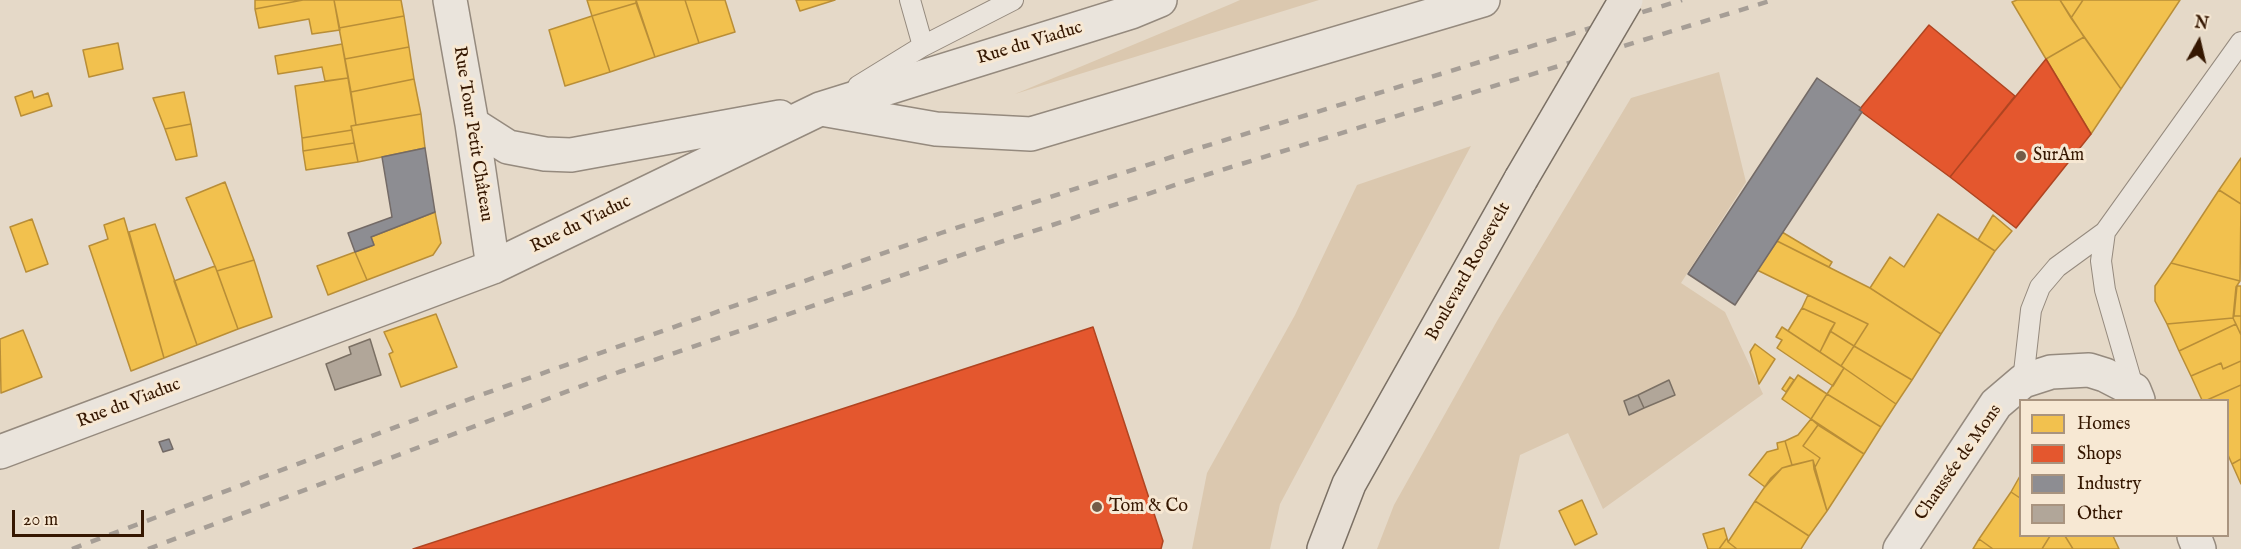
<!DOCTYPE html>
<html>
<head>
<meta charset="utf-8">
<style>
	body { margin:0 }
	#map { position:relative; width:2241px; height:549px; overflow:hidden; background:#e5d9c8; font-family:"IM FELL English",serif }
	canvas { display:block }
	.legend { position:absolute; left:2019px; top:399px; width:210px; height:138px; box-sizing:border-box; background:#f7e8d3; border:2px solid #a9947f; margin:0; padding:8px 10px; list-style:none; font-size:18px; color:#351701 }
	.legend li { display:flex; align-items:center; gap:12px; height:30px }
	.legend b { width:30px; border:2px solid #a9947f }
	.north { position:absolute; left:2169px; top:12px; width:60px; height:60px; -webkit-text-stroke:4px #f7e8d3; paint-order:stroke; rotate:8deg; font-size:16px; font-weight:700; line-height:24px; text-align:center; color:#351701 }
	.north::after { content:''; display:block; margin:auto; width:21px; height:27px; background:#351701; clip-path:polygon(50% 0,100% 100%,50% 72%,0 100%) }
	.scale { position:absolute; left:12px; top:510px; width:132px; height:27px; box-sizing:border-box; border:3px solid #351701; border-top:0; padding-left:8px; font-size:18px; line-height:21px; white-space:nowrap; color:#351701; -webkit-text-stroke:4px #f7e8d3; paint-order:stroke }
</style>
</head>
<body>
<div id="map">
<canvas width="2241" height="549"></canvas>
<ul class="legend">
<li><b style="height:16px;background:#f2c14e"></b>Homes</li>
<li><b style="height:16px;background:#e4572e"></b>Shops</li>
<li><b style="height:16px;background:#8d8d92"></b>Industry</li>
<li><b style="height:16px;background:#b1a699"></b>Other</li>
</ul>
<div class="north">N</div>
<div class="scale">20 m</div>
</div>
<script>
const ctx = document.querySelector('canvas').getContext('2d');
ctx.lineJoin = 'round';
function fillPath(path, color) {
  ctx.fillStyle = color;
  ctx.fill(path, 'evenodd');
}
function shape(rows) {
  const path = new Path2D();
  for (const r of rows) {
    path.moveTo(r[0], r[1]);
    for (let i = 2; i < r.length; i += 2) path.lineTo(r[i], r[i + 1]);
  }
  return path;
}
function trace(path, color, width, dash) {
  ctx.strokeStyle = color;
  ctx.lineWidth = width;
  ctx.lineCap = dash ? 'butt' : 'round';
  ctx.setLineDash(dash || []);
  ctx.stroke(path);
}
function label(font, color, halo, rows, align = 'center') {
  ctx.font = font + ' "IM FELL English",serif';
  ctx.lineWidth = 6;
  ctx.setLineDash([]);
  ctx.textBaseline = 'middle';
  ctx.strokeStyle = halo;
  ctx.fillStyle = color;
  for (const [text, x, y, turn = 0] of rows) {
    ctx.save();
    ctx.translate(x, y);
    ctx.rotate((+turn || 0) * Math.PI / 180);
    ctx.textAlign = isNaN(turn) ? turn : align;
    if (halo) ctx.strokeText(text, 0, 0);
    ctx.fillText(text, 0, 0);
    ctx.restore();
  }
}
const green = shape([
	[1240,0,1319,0,1015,94,1231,4],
	[1719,72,1746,182,1681,283,1725,312,1763,394,1603,509,1568,433,1520,455,1499,549,1377,549,1394,505,1497,321,1631,98],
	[1471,146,1280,504,1270,549,1192,549,1207,473,1295,315,1357,185]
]);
const homes = shape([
	[255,0,303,0,255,9,255,0],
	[303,0,334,0,340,30,312,34,309,19,259,28,255,9,303,0],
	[334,0,401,0,404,16,339,28,334,0],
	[587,0,636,0,636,3,592,16,587,0],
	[636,0,685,0,699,43,655,57,636,0],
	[685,0,725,0,735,32,699,43,685,0],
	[796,0,835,0,800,11,796,0],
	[2017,0,2060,0,2084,37,2046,59,2012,2,2017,0],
	[2060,0,2083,0,2071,18,2060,0],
	[2083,0,2180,0,2121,89,2071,18,2083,0],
	[636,3,655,57,610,72,592,16,636,3],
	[404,16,409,47,345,59,339,28,404,16],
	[592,16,610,72,565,86,549,30,592,16],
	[2084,37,2121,89,2091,134,2046,59,2084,37],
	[118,43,123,69,89,77,83,50,118,43],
	[342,44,348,78,325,81,322,67,278,74,275,56,342,44],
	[409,47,414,79,351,92,345,59,409,47],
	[348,78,356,125,351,126,352,130,302,138,295,86,348,78],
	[414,79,421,114,356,125,351,92,414,79],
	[32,91,34,98,48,93,52,106,21,116,15,97,32,91],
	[184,92,191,124,165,129,153,98,184,92],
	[421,114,425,148,358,162,351,126,421,114],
	[191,124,197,156,176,160,165,129,191,124],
	[352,130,354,143,303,151,302,138,352,130],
	[354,143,358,162,306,170,303,151,354,143],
	[2241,158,2241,204,2219,190,2241,158],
	[225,182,254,260,217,271,186,198,225,182],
	[2219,190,2241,204,2240,281,2171,263,2219,190],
	[435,212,441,243,433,255,367,280,355,252,374,245,371,237,435,212],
	[1938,214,1995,251,1941,334,1870,288,1890,257,1904,267,1938,214],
	[1993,215,2012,231,1995,251,1978,240,1993,215],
	[124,218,164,358,131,371,89,246,108,239,104,225,124,218],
	[32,219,48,264,26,272,10,227,32,219],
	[155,224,197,345,164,358,129,232,155,224],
	[1782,232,1832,262,1829,267,1777,241,1782,232],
	[1777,241,1870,288,1941,334,1912,380,1854,346,1868,324,1757,270,1777,241],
	[355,252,367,280,328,295,317,266,355,252],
	[254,260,272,317,238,329,217,271,254,260],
	[2171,263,2240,281,2236,287,2233,318,2167,324,2155,301,2155,286,2171,263],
	[215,266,238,329,197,345,174,281,215,266],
	[2237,286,2241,286,2241,316,2234,316,2237,286],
	[1808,295,1868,324,1854,346,1830,331,1835,323,1802,308,1808,295],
	[1802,308,1835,323,1820,352,1788,331,1802,308],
	[436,314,457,367,401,387,389,354,393,352,384,332,436,314],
	[2234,316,2241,316,2241,335,2233,318,2234,316],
	[2233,318,2236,324,2179,351,2167,324,2233,318],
	[2236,324,2241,335,2241,361,2223,369,2221,363,2191,376,2179,351,2236,324],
	[1782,327,1844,368,1833,386,1777,348,1782,340,1776,337,1782,327],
	[23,330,42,377,1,393,0,339,23,330],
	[1830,331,1854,346,1841,366,1820,352,1830,331],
	[1755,344,1775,359,1759,384,1750,352,1755,344],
	[1854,346,1912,380,1896,404,1841,366,1854,346],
	[2241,361,2241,385,2207,400,2202,400,2191,376,2221,363,2223,369,2241,361],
	[1844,368,1896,404,1881,427,1827,394,1844,368],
	[1798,375,1827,394,1811,419,1782,399,1798,375],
	[1790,377,1794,380,1786,392,1782,389,1790,377],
	[2241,385,2241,459,2232,464,2228,455,2228,400,2207,400,2241,385],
	[1827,394,1881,427,1864,454,1811,419,1827,394],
	[1811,419,1818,425,1803,446,1820,458,1814,469,1813,460,1792,465,1785,441,1798,435,1811,419],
	[1818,425,1864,454,1827,511,1814,469,1820,458,1803,446,1818,425],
	[1785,441,1792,465,1782,468,1765,487,1749,475,1767,452,1778,449,1777,443,1785,441],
	[2241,459,2241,484,2232,464,2241,459],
	[1813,460,1827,511,1809,536,1755,501,1771,478,1782,468,1813,460],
	[2020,476,2020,498,2011,492,2020,476],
	[2011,492,2020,498,2020,536,2050,536,2042,549,1993,549,1979,539,2011,492],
	[1582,500,1597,534,1575,545,1559,511,1582,500],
	[1755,501,1809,536,1801,549,1737,549,1728,542,1755,501],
	[1724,528,1727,538,1719,549,1708,549,1703,534,1724,528],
	[2050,536,2065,536,2073,549,2042,549,2050,536],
	[2065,536,2113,536,2119,549,2073,549,2065,536],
	[1727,538,1728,542,1737,549,1719,549,1727,538],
	[1979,539,1993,549,1973,549,1979,539]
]);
const shops = shape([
	[1929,25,2015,96,1950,177,1859,110,1929,25],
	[2046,59,2091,134,2016,228,1950,177,2046,59],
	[1093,327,1163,541,1161,549,413,549,1093,327]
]);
const industry = shape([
	[1817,78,1861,108,1859,110,1862,112,1735,305,1688,274,1817,78],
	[425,148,435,212,371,237,374,245,355,252,348,233,392,217,382,157,425,148],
	[169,439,173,449,163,452,159,442,169,439]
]);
const building = shape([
	[370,339,381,375,335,390,326,364,351,354,349,347,370,339],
	[1669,380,1675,395,1644,408,1638,395,1669,380],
	[1638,395,1644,408,1629,415,1624,401,1638,395]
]);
const lane = shape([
	[910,0,923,46],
	[858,86,923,46,1013,0],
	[2105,232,2101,261,2105,290,2134,390],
	[2023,381,2031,310,2040,287,2057,267,2105,232,2241,42]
]);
const street = shape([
	[450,0,472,124,493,267],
	[827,110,936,129,1031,134,1483,0],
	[472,124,508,147,545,154,571,155,780,117],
	[0,452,493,267,820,109,1131,12,1160,0],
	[2194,536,2199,549],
	[1900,549,1996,404,2023,381,2051,372,2089,370,2105,375,2134,390,2138,400]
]);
const primary = shape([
	[1324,549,1349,484,1521,179]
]);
const rail = shape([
	[72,549,478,396,941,233,1196,149,1682,0],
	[148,549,619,372,991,245,1212,173,1773,0]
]);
const primaryBridge = shape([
	[1521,179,1626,0]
]);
const markers = [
	[2021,156,6,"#735b47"],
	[1097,507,6,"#735b47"]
];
const streetNames = [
	["Rue du Viaduc",1030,44,-17],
	["Rue Tour Petit Château",472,134,81],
	["Rue du Viaduc",581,225,-26],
	["Boulevard Roosevelt",1469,272,-61],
	["Rue du Viaduc",129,404,-21],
	["Chaussée de Mons",1959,463,-55]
];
const poiNames = [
	["SurAm",2033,156],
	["Tom & Co",1109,507]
];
fillPath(green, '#dbc8af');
fillPath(homes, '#f2c14e');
trace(homes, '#b98e37', 1.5);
fillPath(shops, '#e4572e');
trace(shops, '#b04420', 1.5);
fillPath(industry, '#8d8d92');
trace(industry, '#736a66', 1.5);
fillPath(building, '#b1a699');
trace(building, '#7b7064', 1.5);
trace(lane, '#958a7e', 22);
trace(street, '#958a7e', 36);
trace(primary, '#7b7064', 36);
trace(lane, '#eae4dc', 20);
trace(street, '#eae4dc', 33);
trace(primary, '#e7dfd5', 33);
trace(rail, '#a69e96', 4.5, [10, 10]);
trace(primaryBridge, '#7b7064', 36, []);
trace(primaryBridge, '#e7dfd5', 33);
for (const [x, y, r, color] of markers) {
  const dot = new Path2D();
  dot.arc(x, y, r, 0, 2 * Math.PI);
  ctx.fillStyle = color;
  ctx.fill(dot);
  trace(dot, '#f7e8d3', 2);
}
label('18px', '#351701', '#f7e8d3', streetNames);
label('18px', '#351701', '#f7e8d3', poiNames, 'left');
</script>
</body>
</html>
